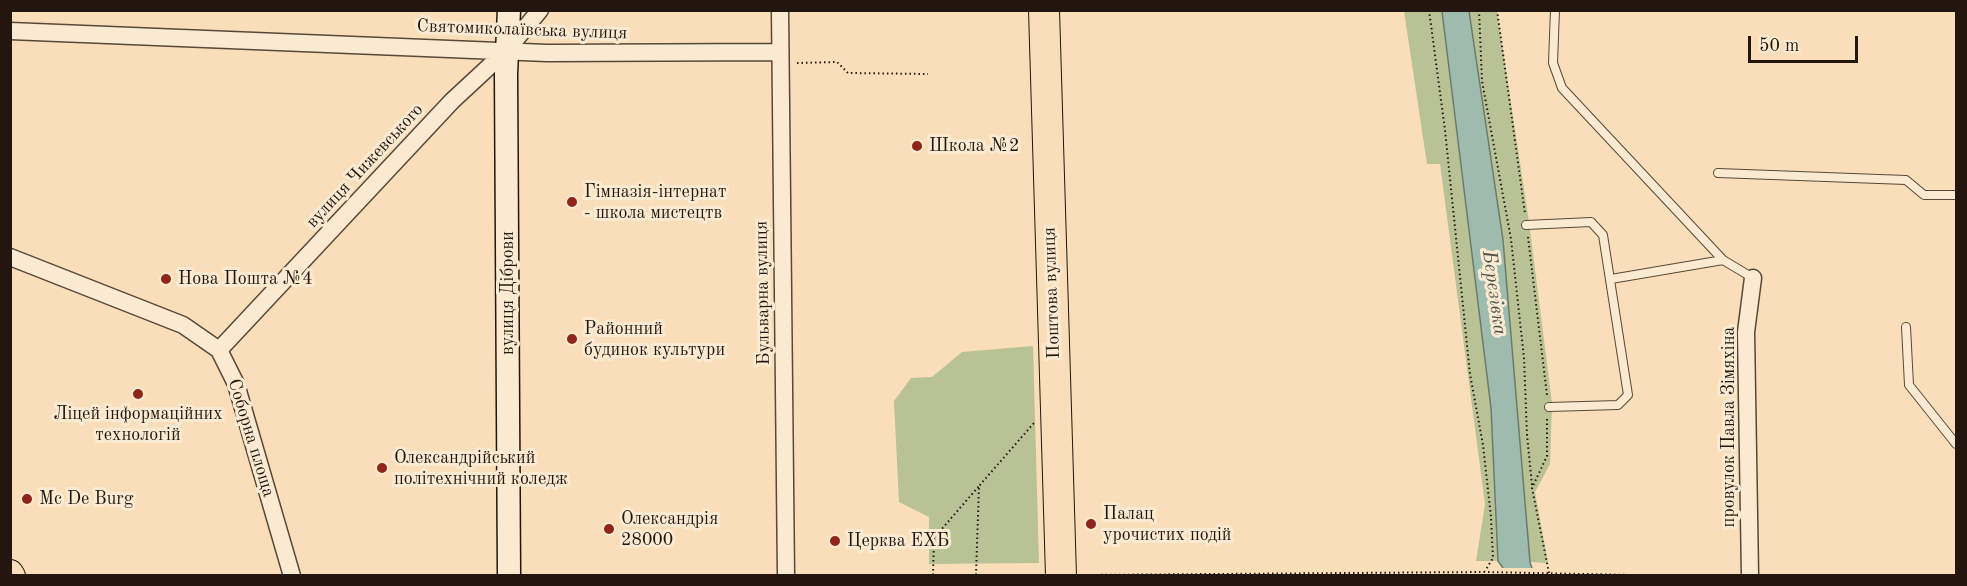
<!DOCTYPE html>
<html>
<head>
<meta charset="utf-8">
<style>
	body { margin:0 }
	#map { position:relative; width:1967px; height:586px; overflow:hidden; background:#f9deb9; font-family:"Old Standard TT",serif }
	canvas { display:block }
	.frame { position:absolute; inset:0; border:12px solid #22160e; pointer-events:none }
	.scale { position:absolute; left:1748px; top:36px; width:110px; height:27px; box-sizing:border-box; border:3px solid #22160e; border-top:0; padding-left:8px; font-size:18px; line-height:21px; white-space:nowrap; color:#22160e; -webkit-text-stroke:4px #fbead2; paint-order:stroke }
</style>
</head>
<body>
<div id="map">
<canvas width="1967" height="586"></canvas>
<div class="frame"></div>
<div class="scale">50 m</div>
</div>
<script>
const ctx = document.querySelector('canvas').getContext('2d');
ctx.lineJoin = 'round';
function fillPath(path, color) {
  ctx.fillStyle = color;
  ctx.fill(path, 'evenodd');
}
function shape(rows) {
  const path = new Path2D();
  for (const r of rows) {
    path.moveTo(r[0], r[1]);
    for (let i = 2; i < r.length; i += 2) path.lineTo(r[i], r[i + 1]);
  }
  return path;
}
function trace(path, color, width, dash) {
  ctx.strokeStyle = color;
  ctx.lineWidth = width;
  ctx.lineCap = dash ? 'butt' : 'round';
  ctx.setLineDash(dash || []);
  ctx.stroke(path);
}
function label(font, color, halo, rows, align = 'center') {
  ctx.font = font + ' "Old Standard TT",serif';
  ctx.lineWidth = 6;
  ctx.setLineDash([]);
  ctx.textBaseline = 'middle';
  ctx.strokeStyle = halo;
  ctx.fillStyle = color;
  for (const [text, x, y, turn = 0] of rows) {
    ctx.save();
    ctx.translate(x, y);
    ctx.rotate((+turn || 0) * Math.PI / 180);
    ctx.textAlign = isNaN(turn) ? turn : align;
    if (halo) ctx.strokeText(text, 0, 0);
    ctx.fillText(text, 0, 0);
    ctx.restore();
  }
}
const green = shape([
	[1404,11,1442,11,1491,408,1498,561,1476,561,1485,504,1440,164,1427,164],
	[1469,11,1497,11,1529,222,1552,403,1550,464,1535,492,1548,563,1530,562,1503,240],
	[1033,346,1039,563,929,564,929,517,899,502,894,401,911,378,932,377,962,352]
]);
const water = shape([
	[1442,11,1469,11,1503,240,1530,562,1534,575,1508,575,1498,561,1491,408,1442,11]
]);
const pier = shape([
	[1501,568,1535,568,1537,576,1504,575]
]);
const path = shape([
	[1429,10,1445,130,1470,374,1483,445,1491,517,1493,558,1485,571],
	[1479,10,1482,81,1511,239,1524,358,1527,435,1532,485],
	[1497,10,1525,214],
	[797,63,837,62,848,73,928,74],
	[1528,237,1547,395],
	[1547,419,1547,456,1532,488,1549,573],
	[933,575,934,538,979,486],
	[976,575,979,486,1034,423],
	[1083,575,1484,572,1683,576]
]);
const lane = shape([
	[1555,10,1553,63,1562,88,1723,260],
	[1718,173,1906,180,1924,195,1956,195],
	[1526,225,1591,222,1603,235,1628,395,1618,405,1549,407],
	[1611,279,1723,260,1753,278],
	[1906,327,1909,385,1956,444]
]);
const street = shape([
	[780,10,786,576],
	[10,31,547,53,780,52],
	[10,257,183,325,219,350,236,384,292,576],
	[219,350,452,101,507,50,540,10],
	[1750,576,1746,332,1753,278]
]);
const secondary = shape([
	[509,10,506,74,509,576]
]);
const primary = shape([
	[10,573,12,576]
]);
const highway = shape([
	[1044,10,1061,576]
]);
const markers = [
	[917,146,6,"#8f2418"],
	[572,202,6,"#8f2418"],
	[166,279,6,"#8f2418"],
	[572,339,6,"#8f2418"],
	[138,394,6,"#8f2418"],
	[382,468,6,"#8f2418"],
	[27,499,6,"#8f2418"],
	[1091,524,6,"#8f2418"],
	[609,529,6,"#8f2418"],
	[835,541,6,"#8f2418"]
];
const streetNames = [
	["Святомиколаївська вулиця",522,30,2],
	["вулиця Чижевського",365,166,-47],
	["вулиця Діброви",508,293,-90],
	["Бульварна вулиця",763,293,-91],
	["Поштова вулиця",1052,293,-92],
	["провулок Павла Зімяхіна",1729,427,-90],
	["Соборна площа",251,438,73]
];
const poiNames = [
	["Школа №2",929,146],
	["Гімназія-інтернат",584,192],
	["- школа мистецтв",584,213],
	["Нова Пошта №4",178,279],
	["Районний",584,329],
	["будинок культури",584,350],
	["Ліцей інформаційних",138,414,"center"],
	["технологій",138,435,"center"],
	["Олександрійський",394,458],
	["політехнічний коледж",394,479],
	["Mc De Burg",39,499],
	["Палац",1103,514],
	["урочистих подій",1103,535],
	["Олександрія",621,519],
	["28000",621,540],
	["Церква ЕХБ",847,541]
];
const waterNames = [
	["Березівка",1494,293,82]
];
fillPath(green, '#b8c294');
fillPath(water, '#9ebcad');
trace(water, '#6c7a6d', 1.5);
fillPath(pier, '#f9deb9');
trace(lane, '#584839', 10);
trace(street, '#584839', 19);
trace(secondary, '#22160e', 25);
trace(primary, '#22160e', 28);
trace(highway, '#22160e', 32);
trace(path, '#22160e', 2, [1.5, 3]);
trace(lane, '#fbead2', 8);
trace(street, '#fbead2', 16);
trace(secondary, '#fbead2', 22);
trace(primary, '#f9deb9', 26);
trace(highway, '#f9deb9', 30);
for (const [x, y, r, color] of markers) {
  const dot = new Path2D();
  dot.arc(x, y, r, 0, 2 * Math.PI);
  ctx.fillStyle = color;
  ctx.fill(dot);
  trace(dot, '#fbead2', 2);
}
label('18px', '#22160e', '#fbead2', streetNames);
label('18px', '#22160e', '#fbead2', poiNames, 'left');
label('italic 20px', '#4d5046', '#fbead2', waterNames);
</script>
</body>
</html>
